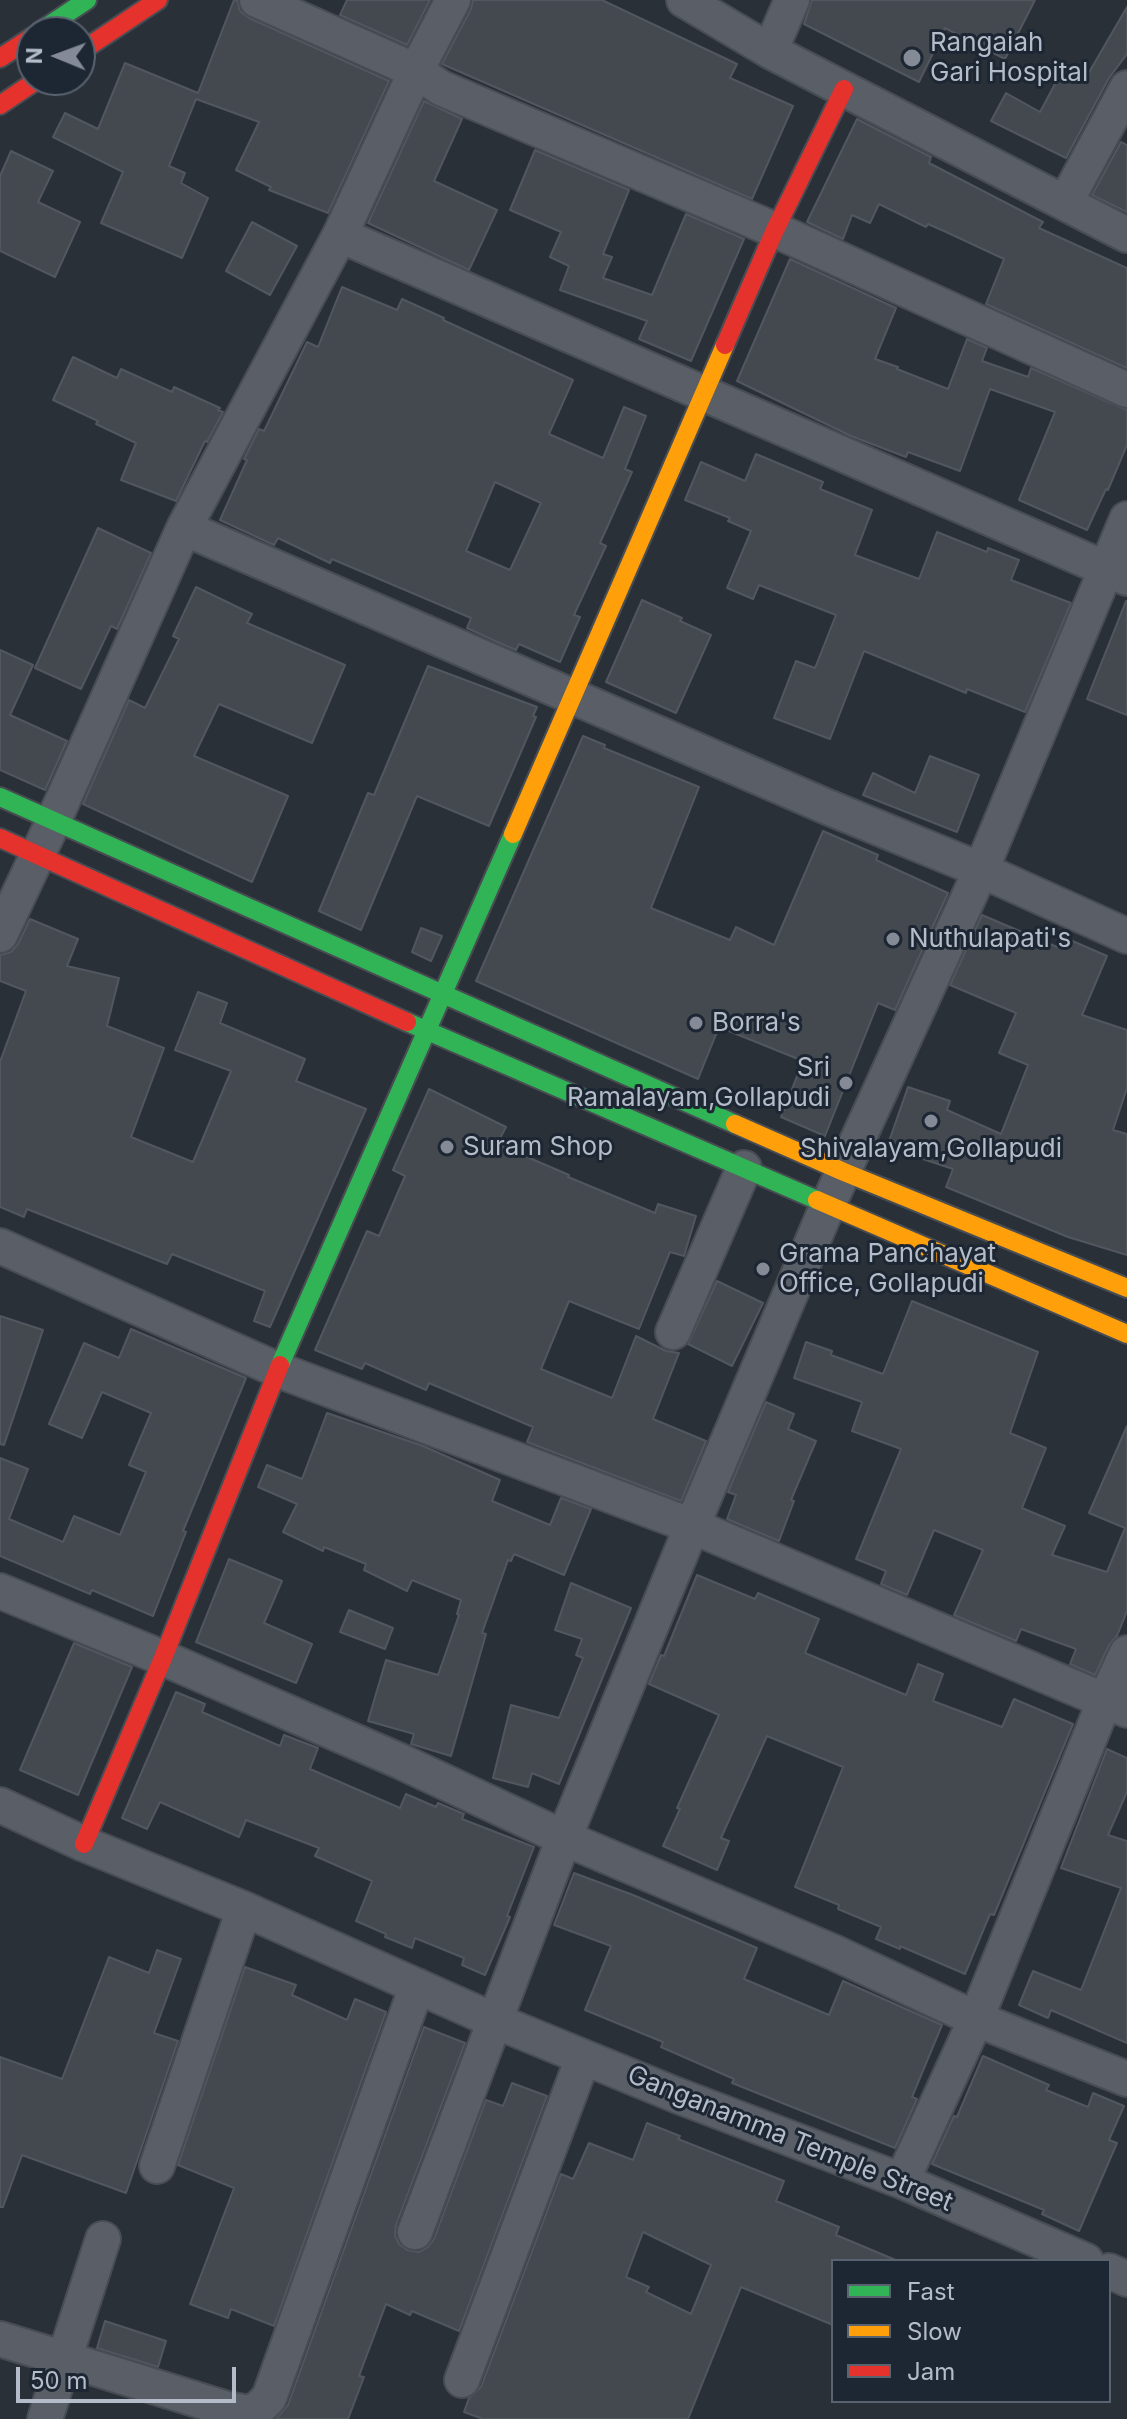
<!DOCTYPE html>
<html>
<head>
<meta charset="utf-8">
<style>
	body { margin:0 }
	#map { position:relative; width:1127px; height:2419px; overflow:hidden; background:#2a3038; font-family:Inter,sans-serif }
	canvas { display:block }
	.legend { position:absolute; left:831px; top:2259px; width:280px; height:144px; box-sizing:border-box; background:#1d2633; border:2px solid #59626f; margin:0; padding:10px 14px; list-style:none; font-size:24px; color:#b4bcc9 }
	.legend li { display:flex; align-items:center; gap:16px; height:40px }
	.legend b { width:40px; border:2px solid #59626f }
	.north { position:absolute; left:16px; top:16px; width:80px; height:80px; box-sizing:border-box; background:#1d2633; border:2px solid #59626f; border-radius:50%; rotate:271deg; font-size:22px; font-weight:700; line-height:32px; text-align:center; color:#b4bcc9 }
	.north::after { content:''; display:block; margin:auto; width:28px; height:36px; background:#848b96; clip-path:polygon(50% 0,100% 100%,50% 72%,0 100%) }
	.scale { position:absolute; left:16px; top:2367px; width:220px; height:36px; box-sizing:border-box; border:4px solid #b4bcc9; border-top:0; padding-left:10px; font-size:24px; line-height:28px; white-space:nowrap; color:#b4bcc9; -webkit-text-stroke:6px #1d2633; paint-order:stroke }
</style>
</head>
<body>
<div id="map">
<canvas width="1127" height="2419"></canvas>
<ul class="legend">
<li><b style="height:10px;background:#30b455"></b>Fast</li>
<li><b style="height:10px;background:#ff9f0a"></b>Slow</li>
<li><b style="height:10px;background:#e5322d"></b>Jam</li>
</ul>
<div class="north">N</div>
<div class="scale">50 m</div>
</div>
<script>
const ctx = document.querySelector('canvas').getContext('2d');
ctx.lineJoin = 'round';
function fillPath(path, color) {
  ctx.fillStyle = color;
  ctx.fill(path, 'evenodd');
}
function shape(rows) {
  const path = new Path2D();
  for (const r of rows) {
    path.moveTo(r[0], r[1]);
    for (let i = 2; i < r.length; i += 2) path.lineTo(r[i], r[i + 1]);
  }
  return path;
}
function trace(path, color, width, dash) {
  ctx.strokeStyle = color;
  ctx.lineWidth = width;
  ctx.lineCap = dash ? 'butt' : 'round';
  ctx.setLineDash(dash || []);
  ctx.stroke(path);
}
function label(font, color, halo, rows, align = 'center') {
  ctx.font = font + ' Inter,sans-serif';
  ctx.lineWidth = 6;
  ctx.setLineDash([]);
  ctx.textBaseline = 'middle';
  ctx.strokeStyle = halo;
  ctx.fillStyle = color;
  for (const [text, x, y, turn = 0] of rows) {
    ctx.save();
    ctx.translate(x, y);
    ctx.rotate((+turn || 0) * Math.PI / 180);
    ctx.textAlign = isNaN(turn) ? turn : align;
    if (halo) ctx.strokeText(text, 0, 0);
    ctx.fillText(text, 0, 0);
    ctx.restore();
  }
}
const building = shape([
	[234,0,237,0,240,11,249,18,389,81,328,213,269,190,271,187,236,170,259,122,196,99,169,166,185,173,181,183,208,198,182,258,101,223,123,172,53,137,65,113,98,129,125,63,198,93,234,0],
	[347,0,430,0,407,45,340,15,347,0],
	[473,0,602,0,737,64,730,78,793,106,752,199,442,64,471,9,473,0],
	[812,0,1035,0,1005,59,945,28,919,82,804,24,812,0],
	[1127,7,1127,54,1109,78,1066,158,991,121,1006,93,1040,112,1063,69,1084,81,1127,7],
	[424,101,462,119,434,181,497,210,469,270,368,223,424,101],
	[857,119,931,157,929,163,1043,222,1039,228,1127,268,1127,368,986,304,1004,259,944,231,928,224,926,227,879,204,870,223,852,215,843,239,807,222,857,119],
	[1121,142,1127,145,1127,212,1092,195,1121,142],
	[535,150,629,190,603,254,612,257,603,278,652,295,686,214,744,239,691,361,639,339,647,321,560,290,569,266,550,257,561,232,510,210,535,150],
	[11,151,53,171,38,202,80,222,55,277,0,251,0,176,11,151],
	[252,222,297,246,270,295,226,271,252,222],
	[790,259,896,308,875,359,898,367,897,369,948,389,967,339,987,348,982,361,1028,377,1031,368,1127,410,1127,445,1108,490,1106,489,1087,530,1019,500,1055,412,990,389,960,471,908,452,906,457,851,436,737,381,790,259],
	[342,287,397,310,402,299,444,318,443,320,573,380,549,434,603,458,624,407,646,416,625,469,632,472,600,543,606,546,574,615,580,617,560,662,519,644,516,650,495,641,467,628,471,618,332,559,330,563,278,538,274,545,220,520,247,460,244,459,259,429,264,431,307,342,318,347,342,287],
	[495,482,541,503,510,570,466,551,495,482],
	[73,357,117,378,121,369,172,392,174,387,220,408,218,410,223,412,207,442,205,441,176,501,121,480,136,443,96,424,98,421,53,400,73,357],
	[756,454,823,482,820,489,872,510,855,555,919,579,937,532,987,552,988,548,1019,560,1011,580,1071,603,1025,712,967,689,966,693,864,651,830,739,774,718,796,661,815,668,836,615,759,585,753,599,727,588,751,531,728,521,730,518,685,500,701,462,745,481,756,454],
	[98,528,151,553,117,629,111,626,81,689,35,668,98,528],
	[196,587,252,614,247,623,345,665,312,743,219,704,194,756,288,796,252,882,83,804,129,700,145,708,179,639,173,636,196,587],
	[642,600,682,618,680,621,711,635,676,713,606,682,642,600],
	[1126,601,1127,601,1127,715,1087,699,1126,601],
	[0,650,33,665,10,715,67,741,45,790,0,770,0,650],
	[428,666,537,707,533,716,536,717,489,826,417,796,361,930,319,911,368,793,374,795,428,666],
	[583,736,605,745,604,748,699,787,651,908,730,940,736,927,774,945,823,831,878,855,876,860,948,893,895,1010,878,1003,825,1136,781,1117,803,1061,719,1027,698,1079,476,981,583,736],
	[930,756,979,775,957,832,863,795,873,773,915,793,930,756],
	[982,915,1057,947,1061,936,1107,956,1082,1015,1127,1030,1127,1088,1113,1130,1127,1134,1127,1255,1068,1237,946,1187,953,1169,887,1147,908,1087,950,1101,947,1110,1001,1134,1028,1065,999,1053,1016,1013,950,985,982,915],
	[30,919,78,939,67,966,119,978,107,1026,164,1048,131,1137,193,1162,231,1071,175,1050,198,992,227,1003,220,1023,305,1059,296,1081,366,1109,270,1327,254,1321,265,1291,172,1254,167,1264,27,1209,24,1217,0,1207,0,1062,26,991,0,981,0,955,11,952,18,944,30,919],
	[421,928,442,936,431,961,412,952,421,928],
	[429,1089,506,1127,497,1144,569,1175,568,1177,655,1213,658,1204,696,1216,684,1256,670,1252,639,1329,569,1301,541,1369,612,1398,636,1336,666,1351,679,1353,653,1419,706,1441,681,1501,527,1442,533,1427,429,1383,426,1390,365,1363,362,1369,315,1350,367,1231,379,1236,405,1176,393,1170,429,1089],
	[717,1281,763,1303,732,1366,688,1344,717,1281],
	[912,1301,1038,1352,1010,1433,1046,1448,1022,1508,1065,1526,1052,1555,1107,1572,1125,1528,1089,1513,1127,1426,1127,1611,1117,1636,1109,1645,1095,1675,1070,1664,1076,1649,1021,1629,1016,1641,954,1615,983,1550,934,1530,907,1595,881,1584,886,1571,856,1559,901,1449,852,1431,862,1402,794,1378,806,1342,832,1351,831,1355,883,1374,912,1301],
	[0,1316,43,1330,4,1445,0,1444,0,1316],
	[131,1329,246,1378,183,1531,186,1532,153,1616,92,1590,90,1594,0,1556,0,1458,28,1469,9,1519,63,1542,74,1516,120,1535,146,1472,129,1465,151,1413,102,1392,82,1438,49,1424,84,1343,119,1358,131,1329],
	[766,1402,794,1414,788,1429,816,1441,791,1500,794,1501,779,1541,727,1519,736,1495,728,1492,766,1402],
	[327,1413,423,1446,500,1480,492,1501,550,1525,561,1498,591,1509,564,1575,514,1554,511,1561,508,1560,482,1633,486,1634,451,1756,411,1744,414,1734,368,1721,386,1660,438,1675,459,1615,457,1614,461,1600,412,1580,407,1591,364,1570,366,1564,324,1547,323,1551,283,1532,297,1504,258,1487,267,1465,302,1479,327,1413],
	[229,1559,282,1581,264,1623,312,1644,296,1683,196,1642,229,1559],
	[697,1575,755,1599,758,1593,819,1619,805,1653,906,1695,918,1664,943,1674,933,1701,1002,1727,1014,1699,1073,1724,994,1915,990,1914,965,1974,900,1946,900,1949,876,1939,881,1927,838,1909,839,1905,795,1887,843,1767,767,1736,721,1838,729,1841,717,1870,663,1846,680,1809,677,1808,719,1715,649,1684,661,1655,664,1656,697,1575],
	[571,1583,631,1608,559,1784,532,1773,528,1787,493,1778,511,1705,559,1718,583,1658,576,1655,582,1639,555,1630,571,1583],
	[349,1610,393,1628,385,1649,340,1632,349,1610],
	[74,1643,132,1667,78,1795,20,1770,74,1643],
	[176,1692,205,1704,202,1712,280,1746,284,1735,318,1748,310,1769,400,1808,406,1794,436,1807,438,1803,464,1814,462,1819,534,1847,507,1916,510,1917,485,1975,462,1965,464,1958,415,1938,412,1948,385,1937,386,1934,356,1921,372,1881,315,1856,319,1848,246,1820,239,1837,160,1802,147,1829,122,1818,176,1692],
	[1107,1749,1127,1758,1127,1792,1108,1835,1127,1841,1127,2043,1051,2010,1048,2018,1019,2005,1033,1971,1081,1990,1121,1888,1061,1868,1107,1749],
	[574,1873,633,1895,757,1948,744,1979,829,2015,843,1981,942,2025,912,2097,917,2099,895,2148,732,2083,734,2079,661,2047,663,2042,585,2010,611,1946,554,1925,574,1873],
	[157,1950,181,1959,154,2033,178,2041,126,2193,22,2155,3,2207,0,2207,0,2057,62,2079,109,1957,149,1973,157,1950],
	[245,1967,296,1985,292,1995,347,2020,355,1999,386,2012,274,2326,231,2309,228,2318,190,2304,234,2188,178,2165,245,1967],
	[424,2027,465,2043,396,2225,395,2236,399,2244,407,2250,419,2252,428,2247,434,2239,486,2100,503,2106,512,2083,547,2096,459,2331,412,2311,410,2315,386,2304,359,2376,364,2377,348,2419,276,2419,288,2405,424,2027],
	[983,2056,1049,2085,1046,2090,1088,2107,1093,2093,1124,2106,1109,2140,1117,2143,1079,2231,1042,2214,1044,2210,932,2164,954,2116,957,2117,983,2056],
	[647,2123,680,2136,678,2139,784,2181,776,2201,839,2227,836,2235,898,2261,833,2261,833,2325,741,2287,688,2419,483,2419,464,2412,469,2398,481,2387,561,2174,573,2179,589,2143,633,2160,647,2123],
	[643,2232,711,2265,691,2314,646,2292,649,2287,626,2277,643,2232],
	[105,2321,166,2341,158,2367,97,2348,105,2321]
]);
const street = shape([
	[257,0,416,71,441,88,775,230,1127,390],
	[453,0,416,71,340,235,184,528,825,806,981,870,1127,936],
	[684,0,770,51,1127,235],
	[770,51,792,0],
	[1065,203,1127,88],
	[340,235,1127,578],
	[0,935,53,822,184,528],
	[0,1246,278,1370,692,1526,1127,1710],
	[673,1332,744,1168],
	[0,1591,163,1658,402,1762,564,1838,833,1952,976,2019,1127,2079],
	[0,1805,84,1844,244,1909,493,2020,676,2095,902,2181,1086,2261],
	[157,2166,244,1909],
	[902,2181,976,2019,1105,1700,1127,1653],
	[415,2232,564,1838,692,1526,828,1205,981,870,1127,519],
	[1109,2271,1127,2279],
	[0,2339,227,2409,249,2413,259,2408,269,2398,417,1986],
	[462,2380,583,2058],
	[45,2419,103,2239]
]);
const fast = shape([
	[39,32,87,0],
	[0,797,735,1124],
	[407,1022,817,1200],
	[280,1365,513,834]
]);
const slow = shape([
	[513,834,725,345],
	[735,1124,844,1172,1127,1288],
	[817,1200,1127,1334]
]);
const jam = shape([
	[80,52,158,0],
	[0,58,32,37],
	[0,105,37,80],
	[725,345,775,230,844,89],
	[0,838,407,1022],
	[84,1844,163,1658,280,1365]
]);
const markers = [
	[912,58,10,"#848b96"],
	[893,939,8,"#848b96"],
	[696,1023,8,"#848b96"],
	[846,1083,8,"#848b96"],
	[931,1121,8,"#848b96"],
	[447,1147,8,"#848b96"],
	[763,1269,8,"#848b96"]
];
const poiNames = [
	["Rangaiah",930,43],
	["Gari Hospital",930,73],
	["Nuthulapati's",909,939],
	["Borra's",712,1023],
	["Sri",830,1068,"right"],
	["Ramalayam,Gollapudi",830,1098,"right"],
	["Suram Shop",463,1147],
	["Shivalayam,Gollapudi",931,1149,"center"],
	["Grama Panchayat",779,1254],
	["Office, Gollapudi",779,1284]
];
const streetNames = [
	["Ganganamma Temple Street",790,2139,22]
];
fillPath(building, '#444950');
trace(building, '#52575f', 2);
trace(street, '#484c53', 38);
trace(fast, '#484c53', 22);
trace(slow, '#484c53', 22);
trace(jam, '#484c53', 22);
trace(street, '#5a5e66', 34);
trace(fast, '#30b455', 18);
trace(slow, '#ff9f0a', 18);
trace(jam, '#e5322d', 18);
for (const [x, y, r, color] of markers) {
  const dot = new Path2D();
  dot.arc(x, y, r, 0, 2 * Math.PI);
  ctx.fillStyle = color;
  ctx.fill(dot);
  trace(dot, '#1d2633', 3);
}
label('26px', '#b4bcc9', '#1d2633', poiNames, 'left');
label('26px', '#b4bcc9', '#1d2633', streetNames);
</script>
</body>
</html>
